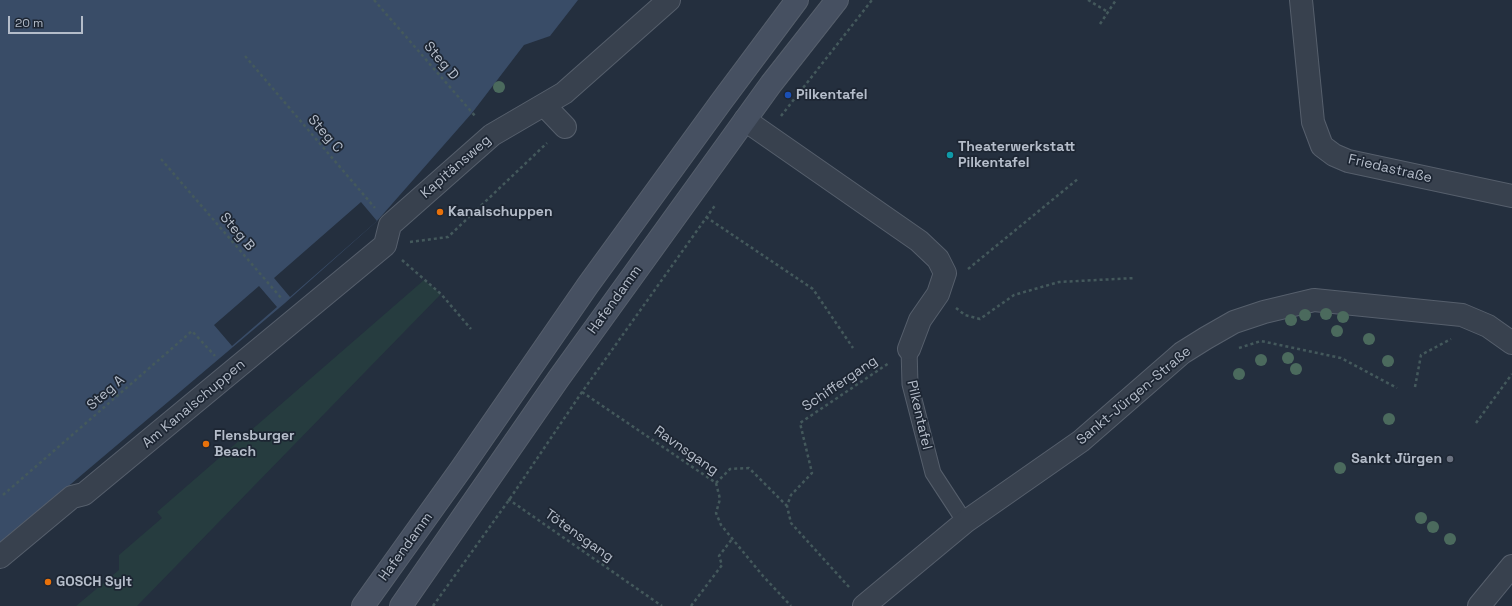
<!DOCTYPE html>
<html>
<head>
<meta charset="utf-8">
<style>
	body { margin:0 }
	#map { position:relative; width:1512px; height:606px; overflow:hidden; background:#242f3e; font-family:"Space Grotesk",sans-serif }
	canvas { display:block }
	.scale { position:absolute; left:8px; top:16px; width:75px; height:18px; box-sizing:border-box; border:2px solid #b4bcc9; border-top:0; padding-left:5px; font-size:12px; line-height:14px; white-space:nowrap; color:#b4bcc9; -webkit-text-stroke:3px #1d2633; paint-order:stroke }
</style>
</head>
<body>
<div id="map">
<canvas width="1512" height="606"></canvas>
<div class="scale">20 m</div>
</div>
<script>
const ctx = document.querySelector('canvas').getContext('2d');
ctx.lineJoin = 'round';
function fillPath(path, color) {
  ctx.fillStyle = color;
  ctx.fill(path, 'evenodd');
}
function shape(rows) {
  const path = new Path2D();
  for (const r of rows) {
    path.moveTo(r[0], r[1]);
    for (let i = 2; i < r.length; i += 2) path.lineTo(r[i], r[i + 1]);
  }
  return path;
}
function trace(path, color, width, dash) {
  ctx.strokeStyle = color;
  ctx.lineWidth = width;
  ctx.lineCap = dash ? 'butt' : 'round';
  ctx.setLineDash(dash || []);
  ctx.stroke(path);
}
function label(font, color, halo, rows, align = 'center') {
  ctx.font = font + ' "Space Grotesk",sans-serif';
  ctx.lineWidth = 3.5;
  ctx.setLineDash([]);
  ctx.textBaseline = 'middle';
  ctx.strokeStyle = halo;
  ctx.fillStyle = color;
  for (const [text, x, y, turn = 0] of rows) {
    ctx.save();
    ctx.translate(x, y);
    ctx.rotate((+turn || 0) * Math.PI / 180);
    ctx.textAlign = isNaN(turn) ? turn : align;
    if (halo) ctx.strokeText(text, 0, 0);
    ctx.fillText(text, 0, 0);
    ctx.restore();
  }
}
const green = shape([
	[424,280,441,294,137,606,76,606,119,570,119,555,162,518,157,512]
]);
const water = shape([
	[0,0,578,0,550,36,524,45,472,113,377,221,285,303,0,544]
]);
const pier = shape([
	[361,202,377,221,290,297,274,278],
	[259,286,277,307,232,346,214,325]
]);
const path = shape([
	[374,0,476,117],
	[1088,0,1108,12],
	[1100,24,1116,0],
	[245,56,375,208],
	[781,116,872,0],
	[161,159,282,299],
	[706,217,813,289,853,348],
	[410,242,448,237,547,143],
	[402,260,441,294,471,329],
	[968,269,1079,178],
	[956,308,965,315,980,319,1014,295,1059,282,1135,278],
	[1239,348,1261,341,1341,358,1397,388],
	[1415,387,1421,355,1451,339],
	[582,392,716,483,720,499,716,513,721,525,763,576,791,606],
	[1476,423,1512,374],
	[716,483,730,469,749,468,787,506],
	[3,495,192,331,215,356],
	[508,499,662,606],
	[849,587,791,523,787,506,791,495,812,473,800,423,889,363],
	[433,606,509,500,582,392,716,204],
	[691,606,722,565,719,556,732,539]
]);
const lane = shape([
	[909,349,910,384,933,473,965,522]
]);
const street = shape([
	[1301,0,1313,122,1322,146,1334,155,1348,161,1512,196],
	[544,105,565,127],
	[745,120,919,241,938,259,945,273,938,294,920,320,909,349],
	[0,557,72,497,84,494,385,245,390,225,492,135,564,93,669,0],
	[864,606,965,522,1081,441,1182,353,1206,338,1234,322,1264,312,1314,300,1462,315,1488,326,1512,343],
	[1479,606,1512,566]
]);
const secondary = shape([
	[363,606,461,469,588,285,721,102,797,0],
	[401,606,559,378,771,84,837,0]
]);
const trees = [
	[499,87],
	[1326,314],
	[1305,315],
	[1343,317],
	[1291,320],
	[1337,331],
	[1369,339],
	[1288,358],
	[1261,360],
	[1388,361],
	[1296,369],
	[1239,374],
	[1389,419],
	[1340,468],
	[1421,518],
	[1433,527],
	[1450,539]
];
const markers = [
	[788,95,4,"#1a4fb4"],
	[950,155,4,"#0f9aa8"],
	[440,212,4,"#e8710a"],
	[206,444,4,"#e8710a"],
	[1450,459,4,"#6b7280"],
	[48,582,4,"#e8710a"]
];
const streetNames = [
	["Steg D",441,61,49],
	["Steg C",325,134,49],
	["Kapitänsweg",456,167,-41],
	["Friedastraße",1390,169,13],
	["Steg B",237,232,49],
	["Hafendamm",615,300,-54],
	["Schiffergang",840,384,-34],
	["Steg A",106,393,-41],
	["Sankt-Jürgen-Straße",1134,396,-40],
	["Am Kanalschuppen",194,404,-40],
	["Pilkentafel",919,415,77],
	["Ravnsgang",686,451,35],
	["Tötensgang",579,536,35],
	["Hafendamm",406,547,-54]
];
const poiNames = [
	["Pilkentafel",796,95],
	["Theaterwerkstatt",958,147],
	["Pilkentafel",958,163],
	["Kanalschuppen",448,212],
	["Flensburger",214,436],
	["Beach",214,452],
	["Sankt Jürgen",1442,459,"right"],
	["GOSCH Sylt",56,582]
];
fillPath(green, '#263c3f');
fillPath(water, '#394c67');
fillPath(pier, '#242f3e');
trace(lane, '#565f6c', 17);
trace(street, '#565f6c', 24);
trace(secondary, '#565f6c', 24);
trace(path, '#44595c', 2.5, [3, 3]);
trace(lane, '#38414e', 15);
trace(street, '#38414e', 22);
trace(secondary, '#465061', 22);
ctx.fillStyle = '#4b6a5d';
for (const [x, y] of trees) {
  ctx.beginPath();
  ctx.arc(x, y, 6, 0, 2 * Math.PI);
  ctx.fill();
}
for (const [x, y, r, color] of markers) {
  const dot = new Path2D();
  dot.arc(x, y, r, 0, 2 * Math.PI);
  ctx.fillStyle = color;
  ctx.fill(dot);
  trace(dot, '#1d2633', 1.5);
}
label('14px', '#b4bcc9', '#1d2633', streetNames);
label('bold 14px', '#b4bcc9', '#1d2633', poiNames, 'left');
</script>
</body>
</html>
